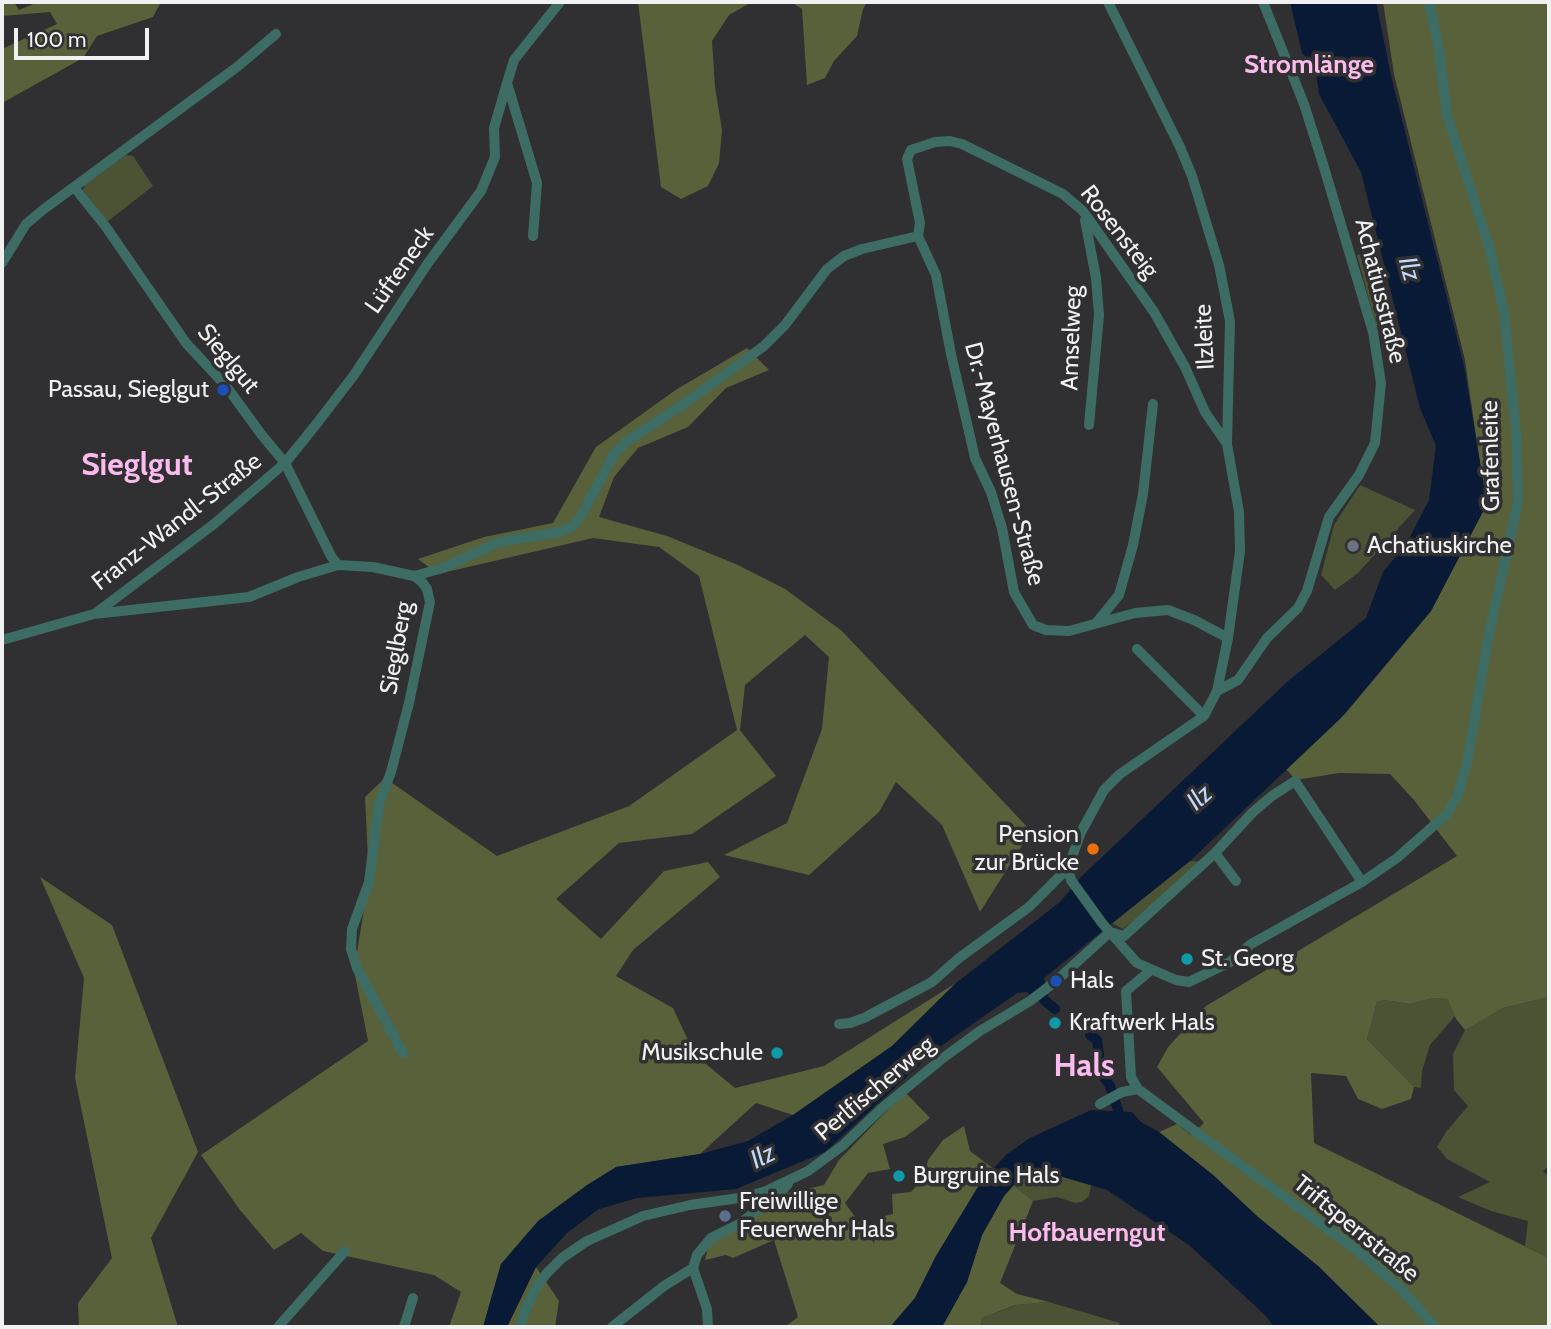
<!DOCTYPE html>
<html>
<head>
<meta charset="utf-8">
<style>
	body { margin:0 }
	#map { position:relative; width:1551px; height:1329px; overflow:hidden; background:#302f31; font-family:Cabin,sans-serif }
	canvas { display:block }
	.frame { position:absolute; inset:0; border:4px solid #f1f1f2; pointer-events:none }
	.scale { position:absolute; left:14px; top:28px; width:135px; height:32px; box-sizing:border-box; border:4px solid #f1f1f2; border-top:0; padding-left:9px; font-size:21px; line-height:24px; white-space:nowrap; color:#f1f1f2; -webkit-text-stroke:5px #302f31; paint-order:stroke }
</style>
</head>
<body>
<div id="map">
<canvas width="1551" height="1329"></canvas>
<div class="frame"></div>
<div class="scale">100 m</div>
</div>
<script>
const ctx = document.querySelector('canvas').getContext('2d');
ctx.lineJoin = 'round';
function fillPath(path, color) {
  ctx.fillStyle = color;
  ctx.fill(path, 'evenodd');
}
function shape(rows) {
  const path = new Path2D();
  for (const r of rows) {
    path.moveTo(r[0], r[1]);
    for (let i = 2; i < r.length; i += 2) path.lineTo(r[i], r[i + 1]);
  }
  return path;
}
function trace(path, color, width, dash) {
  ctx.strokeStyle = color;
  ctx.lineWidth = width;
  ctx.lineCap = dash ? 'butt' : 'round';
  ctx.setLineDash(dash || []);
  ctx.stroke(path);
}
function label(font, color, halo, rows, align = 'center') {
  ctx.font = font + ' Cabin,sans-serif';
  ctx.lineWidth = 7;
  ctx.setLineDash([]);
  ctx.textBaseline = 'middle';
  ctx.strokeStyle = halo;
  ctx.fillStyle = color;
  for (const [text, x, y, turn = 0] of rows) {
    ctx.save();
    ctx.translate(x, y);
    ctx.rotate((+turn || 0) * Math.PI / 180);
    ctx.textAlign = isNaN(turn) ? turn : align;
    if (halo) ctx.strokeText(text, 0, 0);
    ctx.fillText(text, 0, 0);
    ctx.restore();
  }
}
const green = shape([
	[126,155,133,156,153,186,107,222,83,190,85,184],
	[1376,251,1393,323,1376,326,1357,255],
	[1360,485,1415,510,1358,573,1335,590,1321,575,1334,525],
	[1190,861,1206,862,1123,929,1112,923],
	[1549,997,1549,1166,1543,1171,1549,1177,1549,1258,1525,1246,1528,1221,1491,1211,1458,1197,1490,1182,1447,1159,1437,1147,1446,1132,1468,1106,1454,1090,1453,1054,1465,1030,1503,1008],
	[1433,998,1449,999,1455,1016,1430,1045,1422,1071,1421,1088,1414,1087,1367,1039,1377,1002,1384,1000,1410,1004],
	[1046,1172,1091,1185,1089,1196,1082,1202,1075,1203,1057,1197,1033,1201,1013,1185,1022,1176],
	[1049,1302,1120,1323,1118,1327,980,1327,982,1318,1016,1305]
]);
const forest = shape([
	[2,2,14,2,19,10,38,2,161,2,153,17,97,36,83,58,2,103,2,49,57,24,50,12,2,16],
	[638,2,752,2,729,15,712,41,715,87,722,130,719,163,708,186,681,199,661,187],
	[791,2,867,2,863,9,857,36,834,61,825,78,807,85,802,9],
	[1383,2,1549,2,1549,997,1503,1008,1465,1030,1456,1019,1448,999,1433,998,1410,1004,1384,1000,1377,1002,1367,1039,1414,1087,1411,1099,1382,1109,1358,1099,1346,1076,1311,1073,1314,1143,1549,1258,1549,1327,1380,1327,1318,1266,1258,1217,1213,1175,1159,1132,1177,1124,1191,1135,1204,1123,1157,1067,1168,1047,1206,1006,1457,856,1414,800,1390,774,1339,773,1296,780,1285,768,1345,714,1431,611,1486,505,1465,360,1394,74],
	[747,348,769,370,726,388,688,427,638,448,614,477,599,517,667,536,738,565,785,589,842,631,1031,831,980,912,942,825,896,782,879,812,809,875,724,855,787,823,822,729,829,657,805,635,745,685,740,730,776,776,692,834,619,843,556,899,601,939,664,871,708,862,720,877,633,950,616,976,673,1008,695,1055,735,1088,824,1066,956,983,892,1046,793,1115,756,1103,700,1154,616,1167,501,1264,483,1327,449,1327,461,1292,434,1275,323,1251,301,1233,274,1250,240,1210,201,1155,368,1041,354,970,369,879,365,797,385,778,497,856,629,806,737,730,699,576,659,547,593,538,438,574,418,559,484,537,553,523,596,447,677,389],
	[40,877,112,925,198,1152,151,1238,178,1327,79,1327,78,1303,112,1258,75,1078,84,978],
	[905,1092,930,1118,905,1137,883,1144,890,1169,868,1173,845,1203,874,1243,880,1217,893,1214,892,1194,911,1192,923,1179,928,1160,943,1140,964,1126,970,1151,994,1169,981,1182,936,1256,915,1298,890,1327,785,1327,798,1317,774,1240,733,1258,726,1255,705,1260,709,1244,748,1222,788,1193,824,1185,839,1160],
	[1013,1185,1033,1201,1000,1283,1017,1294,1049,1302,1015,1305,982,1318,980,1327,942,1327,967,1282,982,1235,1004,1196],
	[536,1267,559,1301,555,1327,507,1327]
]);
const water = shape([
	[1290,2,1376,2,1391,76,1464,366,1487,504,1431,611,1340,719,1190,861,1044,978,1046,987,1033,997,1027,992,1017,993,937,1049,825,1152,736,1189,637,1198,599,1209,567,1233,536,1267,507,1327,483,1327,501,1264,538,1221,587,1185,616,1167,700,1154,748,1141,793,1115,892,1046,956,983,1060,902,1081,877,1287,682,1366,618,1383,572,1407,543,1429,500,1436,446,1420,408,1361,172,1319,94,1315,66,1302,53],
	[1091,1110,1132,1112,1141,1122,1159,1132,1213,1175,1258,1217,1318,1266,1380,1327,1274,1327,1266,1316,1189,1245,1107,1190,1046,1172,1022,1176,1004,1196,982,1235,967,1282,942,1327,890,1327,915,1298,936,1256,981,1182,1007,1154,1030,1138]
]);
const canal = shape([
	[1038,988,1045,1001,1055,1009],
	[1090,1035,1097,1040,1101,1073,1110,1086,1122,1122]
]);
const minor = shape([
	[74,187,106,227,186,343,226,386,261,434,285,463,331,556,338,565],
	[1085,220,1096,278,1099,315,1089,425],
	[533,236,537,183,507,83,514,60,560,2],
	[918,236,936,275,951,354,975,458,991,492,1002,528,1014,592,1033,625,1046,630,1069,631,1135,613,1168,610,1194,620,1228,638],
	[918,236,920,223,907,159,911,150,935,142,950,141,962,144,1063,194,1083,211,1154,312,1185,367,1205,412,1227,444],
	[2,263,26,224,44,209,237,67,276,34],
	[414,576,443,568,499,542,560,532,573,526,581,516,614,454,627,441,684,404,764,346,785,325,827,269,844,256,862,249,918,236],
	[96,613,214,524,285,463,318,422,354,375,428,263,481,191,495,157,494,128,507,83],
	[1097,622,1119,595,1133,545,1143,494,1153,404],
	[2,640,94,614,249,597,298,577,338,565,373,567,414,576,422,582,427,589,430,602,409,703,391,772,379,804,369,882,352,929,351,949,357,968,403,1053],
	[1137,649,1204,716],
	[1217,691,1238,680,1267,638,1298,608,1307,591,1329,517,1359,475,1375,443,1381,383,1373,332,1323,164,1304,104,1263,2],
	[1215,853,1236,881],
	[1068,868,1071,880,1102,923,1137,963,1176,980,1189,982,1230,962,1251,944,1362,882,1397,858,1447,814,1457,797,1467,763,1488,639,1518,502,1516,431,1504,312,1490,250,1447,115,1439,50,1429,2],
	[1110,932,1124,936,1215,853,1253,812,1272,796,1295,781,1362,882],
	[1151,970,1126,991,1131,1077,1138,1089,1359,1252,1402,1290,1435,1327],
	[839,1024,850,1023,864,1018,932,982,959,958,1029,907,1068,868,1081,832,1104,790,1120,774,1204,716,1217,691,1228,638,1240,551,1239,512,1227,444,1230,321,1219,265,1192,176,1180,147,1108,2],
	[1100,1104,1122,1092,1138,1089],
	[278,1327,345,1251],
	[404,1327,413,1298],
	[520,1327,525,1311,537,1286,547,1273,562,1258,587,1241,643,1216,690,1205,746,1197,766,1191,808,1171,842,1146,882,1108,943,1058,980,1031,1030,1001,1056,981,1110,932],
	[612,1327,664,1286,693,1268],
	[708,1327,707,1309,693,1268,697,1255,711,1238,739,1224,779,1194,788,1184]
]);
const markers = [
	[223,390,7,"#1a4fb4"],
	[1353,546,7,"#6b7280"],
	[1093,849,7,"#e8710a"],
	[1187,959,7,"#0f9aa8"],
	[1056,981,7,"#1a4fb4"],
	[1055,1023,7,"#0f9aa8"],
	[777,1053,7,"#0f9aa8"],
	[899,1176,7,"#0f9aa8"],
	[725,1216,7,"#5c6f8a"]
];
const streetNames = [
	["Rosensteig",1119,232,52],
	["Lüfteneck",400,270,-55],
	["Achatiusstraße",1380,291,76],
	["Ilzleite",1205,337,-93],
	["Amselweg",1072,338,-88],
	["Sieglgut",228,359,50],
	["Grafenleite",1491,456,-91],
	["Dr.-Mayerhausen-Straße",1004,464,75],
	["Franz-Wandl-Straße",177,522,-38],
	["Sieglberg",397,648,-80],
	["Perlfischerweg",875,1089,-40],
	["Triftsperrstraße",1356,1229,39]
];
const poiNames = [
	["Passau, Sieglgut",209,390,"right"],
	["Achatiuskirche",1367,546],
	["Pension",1079,835,"right"],
	["zur Brücke",1079,863,"right"],
	["St. Georg",1201,959],
	["Hals",1070,981],
	["Kraftwerk Hals",1069,1023],
	["Musikschule",763,1053,"right"],
	["Burgruine Hals",913,1176],
	["Freiwillige",739,1202],
	["Feuerwehr Hals",739,1230]
];
const neighbourhoodNames = [
	["Stromlänge",1309,65],
	["Hofbauerngut",1087,1233]
];
const waterNames = [
	["Ilz",1409,269,74],
	["Ilz",1200,798,-42],
	["Ilz",763,1157,-26]
];
const districtNames = [
	["Sieglgut",137,466],
	["Hals",1084,1067]
];
fillPath(green, '#4c5335');
fillPath(forest, '#59613a');
fillPath(water, '#081a36');
trace(canal, '#081a36', 10);
trace(minor, '#3d6c64', 10);
for (const [x, y, r, color] of markers) {
  const dot = new Path2D();
  dot.arc(x, y, r, 0, 2 * Math.PI);
  ctx.fillStyle = color;
  ctx.fill(dot);
  trace(dot, '#302f31', 2.5);
}
label('24px', '#f1f1f2', '#302f31', streetNames);
label('24px', '#f1f1f2', '#302f31', poiNames, 'left');
label('bold 26px', '#fcbbee', '#302f31', neighbourhoodNames);
label('italic 26px', '#c2d9fb', '#302f31', waterNames);
label('bold 32px', '#fcbbee', '#302f31', districtNames);
</script>
</body>
</html>
